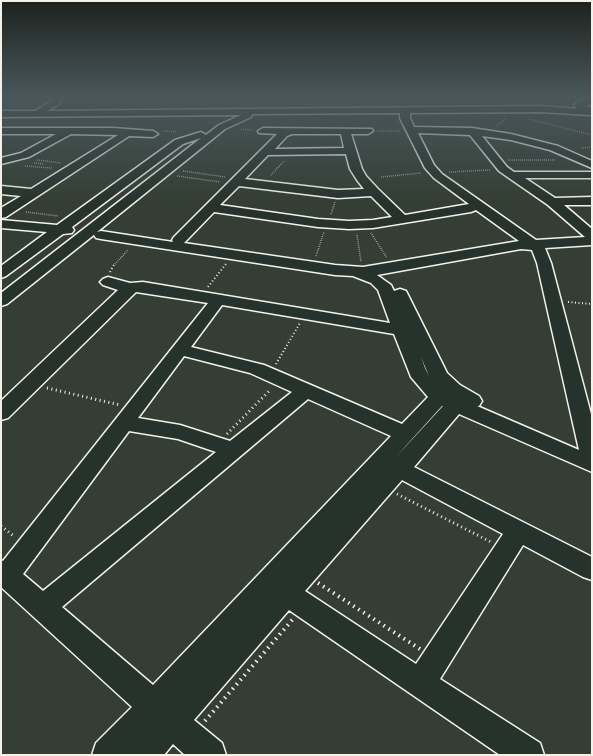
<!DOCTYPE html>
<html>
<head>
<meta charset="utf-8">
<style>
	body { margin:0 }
	#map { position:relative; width:593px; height:756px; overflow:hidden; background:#343e35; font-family:"Indie Flower",sans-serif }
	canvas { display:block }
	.frame { position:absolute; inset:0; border:2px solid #f4f1e8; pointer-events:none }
</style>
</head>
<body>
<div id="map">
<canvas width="593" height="756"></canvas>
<div class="frame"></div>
</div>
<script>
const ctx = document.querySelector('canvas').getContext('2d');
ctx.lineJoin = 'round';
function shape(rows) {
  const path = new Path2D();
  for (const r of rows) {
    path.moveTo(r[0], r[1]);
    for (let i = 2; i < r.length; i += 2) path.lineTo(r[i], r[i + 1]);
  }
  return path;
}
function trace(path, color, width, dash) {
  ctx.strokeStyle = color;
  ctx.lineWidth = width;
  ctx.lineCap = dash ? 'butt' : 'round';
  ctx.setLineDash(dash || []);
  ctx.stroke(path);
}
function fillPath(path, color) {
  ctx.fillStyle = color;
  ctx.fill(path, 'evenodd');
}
const pathFar3 = shape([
	[237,104,238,97],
	[248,104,249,97],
	[96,105,102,97],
	[529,119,592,135],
	[497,126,505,119],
	[241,129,252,130],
	[163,131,176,132],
	[377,131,400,131],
	[581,148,592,147],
	[37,160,61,163],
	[508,160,555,160],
	[34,163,44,164],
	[25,166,52,168],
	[183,171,225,177],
	[449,172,490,170],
	[271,175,284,161],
	[177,176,220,182],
	[381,177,421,173],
	[26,212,58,216],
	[331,214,335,202],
	[371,233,387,258],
	[357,235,361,262],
	[316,256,324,232],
	[115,264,128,250]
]);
const pathFar2 = shape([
	[110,272,115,263],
	[208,287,226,264],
	[568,302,592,304],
	[276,364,300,323]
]);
const pathFar1 = shape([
	[47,388,120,405],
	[227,434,271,389],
	[397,494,491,542],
	[1,526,15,537]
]);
const path = shape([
	[318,583,420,649],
	[205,721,293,619]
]);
const minor = shape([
	[55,97,63,97,59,104,47,111,541,106,592,110,592,114,590,115,541,112,410,113,410,118,414,127,472,128,511,134,558,146,592,161,592,168,550,150,511,140,482,136,507,167,514,172,592,172,592,178,525,178,555,198,592,197,592,205,564,205,592,229,592,245,545,248,551,263,592,418,592,472,459,414,414,467,592,557,592,580,583,577,523,545,440,679,540,743,544,755,500,755,289,610,194,720,222,743,226,755,185,755,173,744,164,755,92,755,96,743,132,707,1,587,1,560,3,561,208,303,136,292,8,418,1,420,1,401,118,290,103,285,100,282,103,279,108,277,130,283,143,282,390,323,378,290,371,283,353,276,335,275,101,239,96,238,94,235,95,234,7,304,1,306,1,293,201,138,183,144,72,227,74,230,72,233,63,234,6,276,1,278,1,266,47,232,1,228,1,220,57,225,175,140,201,132,206,135,219,125,241,115,1,117,1,111,35,111,53,100,55,97],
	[400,113,400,118,425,168,434,178,469,204,405,215,378,189,366,176,362,169,351,134,368,134,373,131,372,129,263,128,258,131,259,133,277,134,174,237,172,240,173,242,101,231,97,232,225,129,251,117,252,114,400,113],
	[418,133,470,135,499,171,548,205,585,237,536,240,442,174,434,165,418,133],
	[292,134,341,134,344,148,275,149,287,136,292,134],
	[346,154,350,169,357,180,364,189,338,190,245,179,268,155,346,154],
	[239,186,338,198,371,196,392,217,373,220,349,221,318,219,220,205,239,186],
	[476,210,519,241,363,267,335,265,184,243,214,212,318,227,349,229,373,228,471,212,476,210],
	[521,249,532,250,537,263,579,450,477,406,479,406,482,401,479,396,460,385,447,373,406,291,400,289,394,291,391,285,377,275,521,249],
	[222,305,394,334,411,377,428,397,402,424,264,365,191,347,222,305],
	[184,356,250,373,292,392,230,441,180,425,138,418,184,356],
	[421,357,429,376,425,368,421,357],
	[308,399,391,436,153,685,62,607,308,399],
	[442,406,443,406,395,458,412,439,442,406],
	[129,431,178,439,216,452,43,591,23,574,129,431],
	[402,480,503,534,416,664,305,591,402,480],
	[1,128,113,128,153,131,158,134,153,137,129,136,6,217,1,218,1,208,21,196,1,194,1,186,31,189,118,135,71,134,29,157,1,164,1,158,21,153,56,134,1,134,1,128]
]);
const major = shape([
	[592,98,592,104,586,106,592,108,592,115,578,110,574,105,579,101,592,98]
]);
trace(minor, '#f4f1e8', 3);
trace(major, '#f4f1e8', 3);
trace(pathFar3, '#f4f1e8', 1.5, [0.5, 1.5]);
trace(pathFar2, '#f4f1e8', 2, [1, 2.5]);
trace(pathFar1, '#f4f1e8', 3, [1, 3.5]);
trace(path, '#f4f1e8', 4, [1.5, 4.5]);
fillPath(minor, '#26332d');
fillPath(major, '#26332d');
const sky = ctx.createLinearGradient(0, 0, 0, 203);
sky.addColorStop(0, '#1d221d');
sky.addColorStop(0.48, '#4a585c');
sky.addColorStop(1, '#4a585c00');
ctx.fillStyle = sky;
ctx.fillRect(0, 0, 593, 203);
</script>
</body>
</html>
